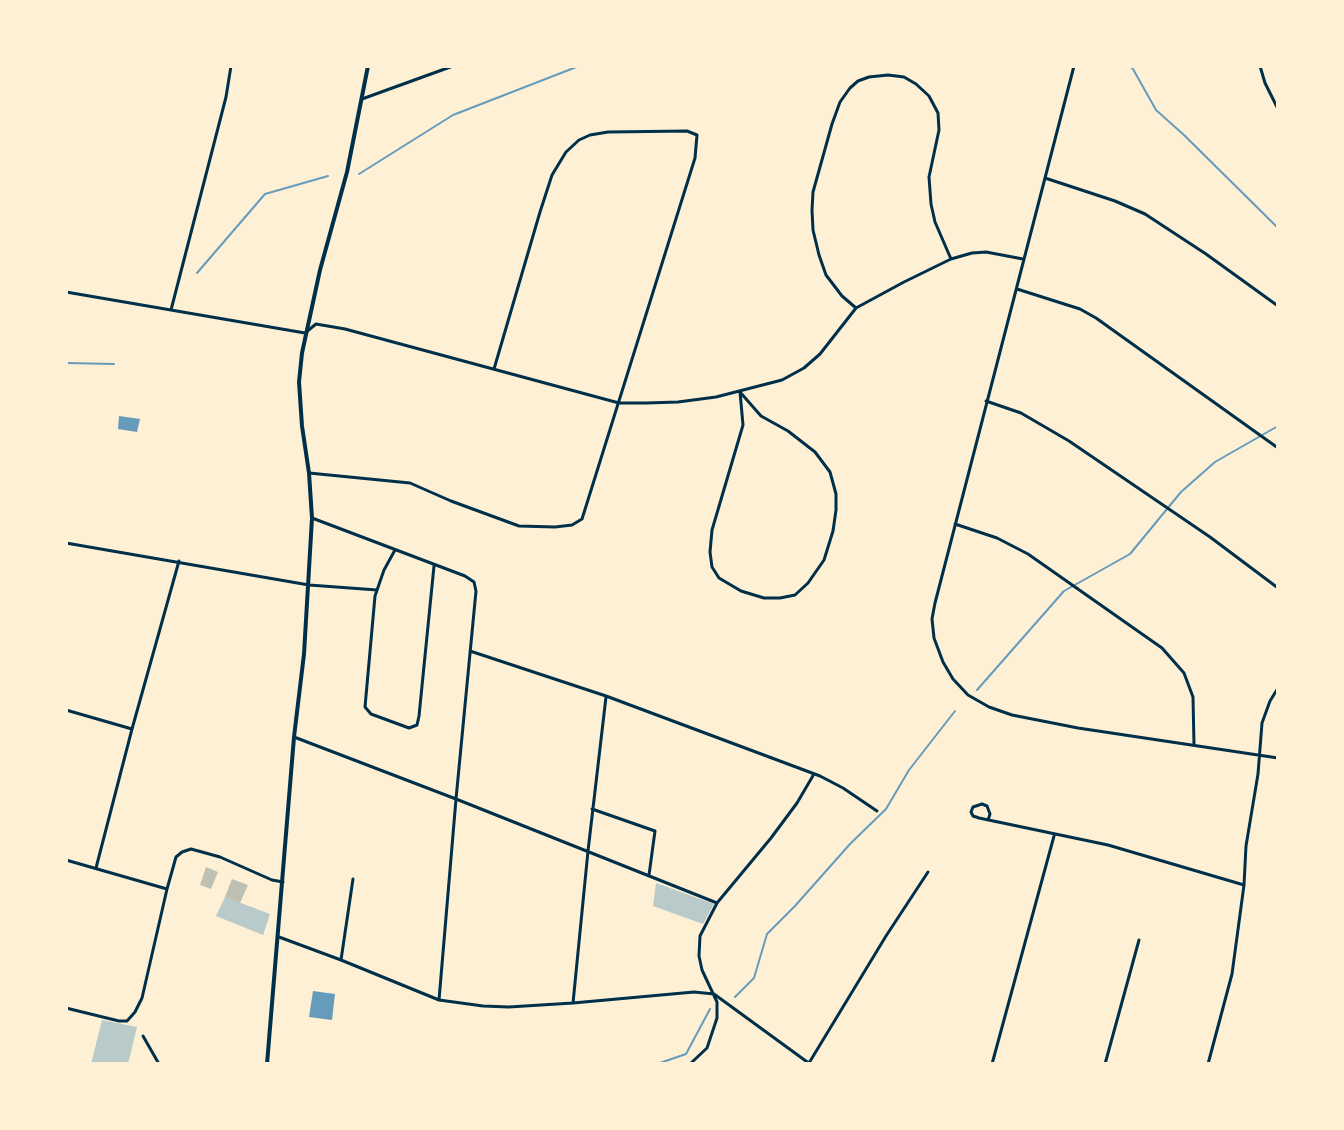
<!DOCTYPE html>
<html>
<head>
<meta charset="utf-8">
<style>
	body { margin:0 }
	#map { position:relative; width:1344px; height:1130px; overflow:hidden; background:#fdf0d5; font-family:Cabin,sans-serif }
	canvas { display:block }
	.frame { position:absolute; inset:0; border:68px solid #fdf0d5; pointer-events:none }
</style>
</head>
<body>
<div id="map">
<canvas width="1344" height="1130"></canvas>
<div class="frame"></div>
</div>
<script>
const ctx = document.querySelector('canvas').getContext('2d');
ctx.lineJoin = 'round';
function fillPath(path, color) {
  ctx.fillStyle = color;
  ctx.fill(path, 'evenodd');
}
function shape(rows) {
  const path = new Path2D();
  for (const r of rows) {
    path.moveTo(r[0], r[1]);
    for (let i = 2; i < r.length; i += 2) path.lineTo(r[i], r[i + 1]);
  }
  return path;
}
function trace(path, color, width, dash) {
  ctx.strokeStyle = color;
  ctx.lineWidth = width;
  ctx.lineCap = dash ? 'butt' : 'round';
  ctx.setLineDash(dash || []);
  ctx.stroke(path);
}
const green = shape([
	[656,883,714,904,703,924,653,906],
	[225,897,270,914,263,935,216,916],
	[102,1020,137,1027,128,1064,91,1064]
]);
const water = shape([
	[119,416,140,419,137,432,118,429],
	[313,991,335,994,332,1020,309,1017]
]);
const stream = shape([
	[1130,66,1133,69,1156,110,1184,135,1278,228],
	[359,174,453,115,579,66],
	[197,273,265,194,328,176],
	[66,363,114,364],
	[977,690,1064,591,1130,554,1181,492,1215,462,1278,426],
	[735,997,754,978,767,934,795,906,850,844,886,809,909,770,955,711],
	[657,1064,686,1054,710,1009]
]);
const building = shape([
	[206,867,218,872,211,889,200,885],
	[232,879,248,885,240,903,225,897]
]);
const minor = shape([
	[1074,66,935,603,932,619,934,638,943,662,953,679,968,695,989,707,1012,715,1078,728,1278,758],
	[1260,66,1265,83,1278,109],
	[66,70,67,66],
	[362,99,453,66],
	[1045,178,1115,201,1145,214,1206,254,1278,306],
	[1017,289,1080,309,1096,318,1278,448],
	[66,292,305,333,316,324,345,329,619,403,646,403,678,402,716,397,782,380,804,368,820,354,856,308,904,282,951,259,972,253,986,252,1023,259],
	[856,308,842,296,826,275,819,255,813,230,812,210,813,192,832,124,840,102,850,88,858,81,869,77,888,75,904,77,916,84,929,96,938,113,939,130,929,177,931,204,935,222,951,259],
	[171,310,226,97,231,66],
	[740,392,761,416,788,431,815,452,830,472,836,494,836,510,833,531,824,560,808,583,795,595,780,598,764,598,741,591,719,578,712,567,710,552,712,530,743,425,740,392],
	[986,401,1021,413,1069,441,1210,537,1278,588],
	[309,473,410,483,451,501,519,526,555,527,572,525,582,519,695,158,697,135,687,131,608,132,590,135,579,140,566,152,552,175,540,212,494,369],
	[312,518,465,576,474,582,476,591,456,799,439,1000],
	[955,524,997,538,1028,554,1162,648,1184,673,1193,697,1194,745],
	[66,543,309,585,377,590],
	[395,550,384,570,375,596,365,707,371,714,409,728,417,725,419,716,434,566],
	[470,651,606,696,820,776,843,788,877,811],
	[66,710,132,729],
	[294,737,456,799,717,903],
	[592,809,655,831,649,875],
	[988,820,990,814,987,806,982,804,973,807,971,812,973,816,979,818,1108,845,1244,885],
	[66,860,167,889],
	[96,868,132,729,179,561],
	[279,937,341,960,439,1000,483,1006,509,1007,573,1003,694,992,714,994,810,1064],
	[341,960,353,879],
	[573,1003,588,851,606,697],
	[66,1008,119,1021,127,1021,135,1012,142,998,167,889,176,857,182,852,191,849,202,852,220,857,272,880,283,882],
	[143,1036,159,1064],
	[809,1063,886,936,928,872],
	[690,1064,707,1048,717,1018,717,1002,702,970,699,956,700,936,717,903,771,838,797,803,814,774],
	[992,1064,1054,836],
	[1105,1064,1139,940],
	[1208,1064,1232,974,1244,885,1246,846,1258,774,1262,723,1270,701,1278,688]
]);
const tertiary = shape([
	[267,1064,294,737,304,654,312,518,309,473,302,426,299,382,302,353,320,270,347,172,368,66]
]);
fillPath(green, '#b9caca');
fillPath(water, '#669bbc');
trace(stream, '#669bbc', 2);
fillPath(building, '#bec0b2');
trace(minor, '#003049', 3);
trace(tertiary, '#003049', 4);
</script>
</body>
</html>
